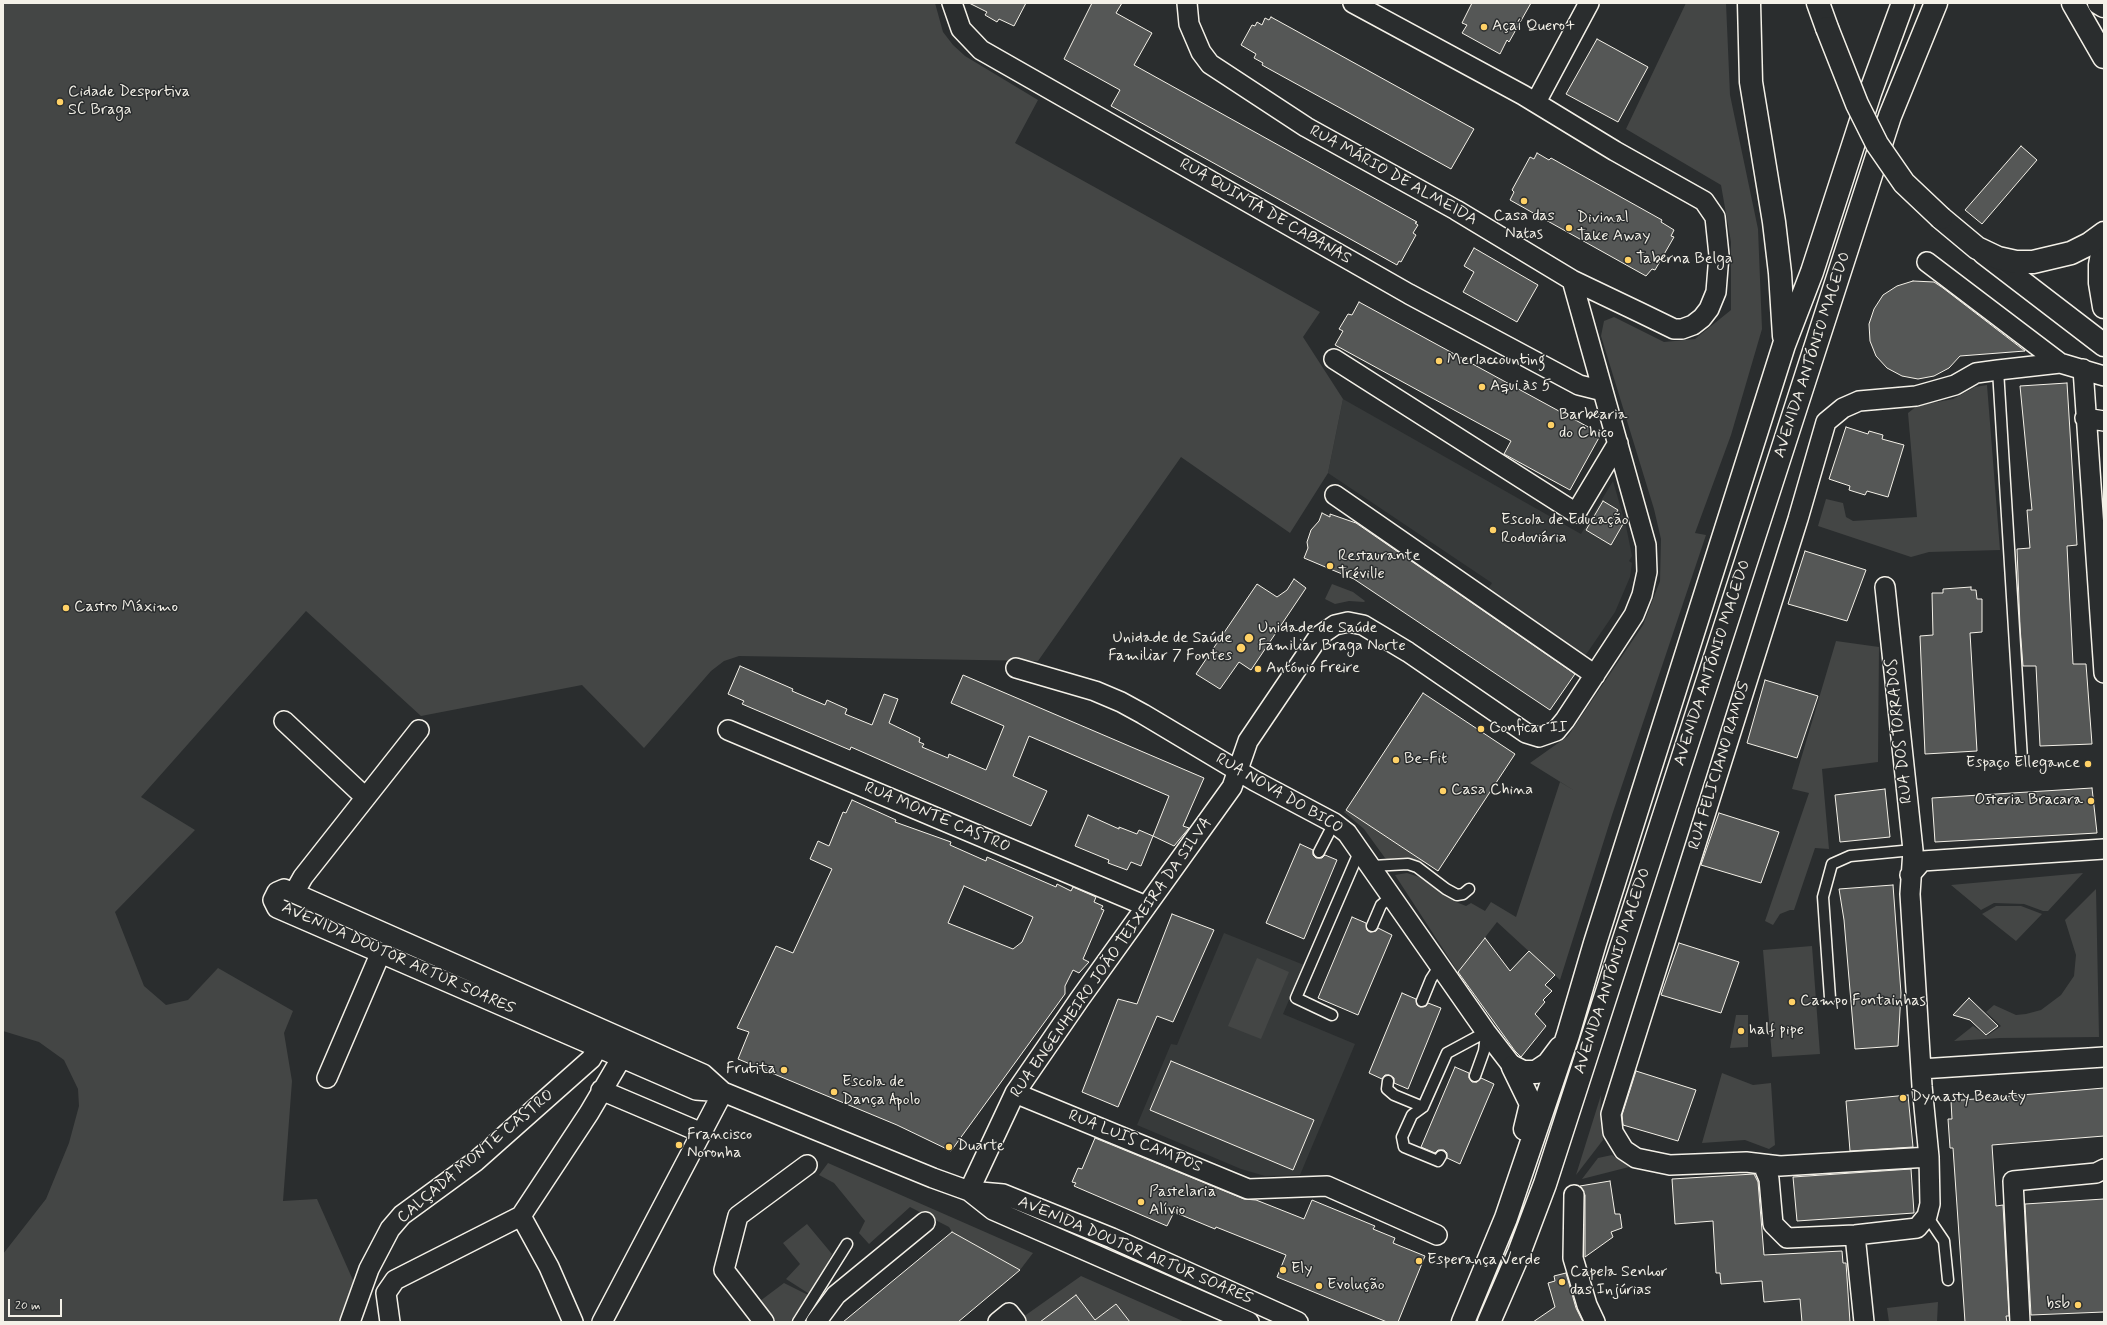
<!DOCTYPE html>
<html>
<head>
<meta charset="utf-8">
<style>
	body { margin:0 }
	#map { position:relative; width:2107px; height:1325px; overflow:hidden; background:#2a2d2e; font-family:Mynerve,sans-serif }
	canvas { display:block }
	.frame { position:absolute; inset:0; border:4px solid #f4f1e8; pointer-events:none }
	.scale { position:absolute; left:8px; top:1299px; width:54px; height:18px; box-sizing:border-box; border:2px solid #f4f1e8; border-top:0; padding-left:5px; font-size:12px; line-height:14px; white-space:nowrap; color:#f4f1e8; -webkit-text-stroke:3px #2a2d2e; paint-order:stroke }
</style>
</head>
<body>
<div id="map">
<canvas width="2107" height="1325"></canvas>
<div class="frame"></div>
<div class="scale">20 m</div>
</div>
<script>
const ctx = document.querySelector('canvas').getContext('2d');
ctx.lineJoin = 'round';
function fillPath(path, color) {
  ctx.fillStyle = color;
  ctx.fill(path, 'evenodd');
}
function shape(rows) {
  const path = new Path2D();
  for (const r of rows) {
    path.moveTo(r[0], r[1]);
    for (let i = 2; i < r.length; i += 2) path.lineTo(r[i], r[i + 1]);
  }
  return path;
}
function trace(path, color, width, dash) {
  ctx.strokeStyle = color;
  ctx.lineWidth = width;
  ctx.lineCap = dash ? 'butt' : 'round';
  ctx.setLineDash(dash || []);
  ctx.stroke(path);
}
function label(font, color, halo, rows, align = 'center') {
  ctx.font = font + ' Mynerve,sans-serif';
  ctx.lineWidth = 3;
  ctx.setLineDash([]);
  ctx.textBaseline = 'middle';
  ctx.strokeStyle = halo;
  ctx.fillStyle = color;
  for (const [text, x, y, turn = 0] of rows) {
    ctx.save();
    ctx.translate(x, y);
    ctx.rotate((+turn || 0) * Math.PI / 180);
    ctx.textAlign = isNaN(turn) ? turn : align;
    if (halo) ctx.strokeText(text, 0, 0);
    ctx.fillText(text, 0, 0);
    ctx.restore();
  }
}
const built = shape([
	[1343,399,1581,534,1613,481,1626,526,1632,556,1629,561,1632,563,1630,577,1615,612,1583,659,1485,593,1492,583,1328,473],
	[1224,933,1304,965,1283,1014,1355,1044,1300,1175,1265,1176,1241,1169,1137,1125,1171,1044,1177,1045]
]);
const green = shape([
	[3,3,935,3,943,32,953,45,965,56,1038,100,1015,143,1320,312,1303,337,1343,399,1328,473,1290,533,1181,457,1038,661,739,656,724,661,711,671,644,748,582,685,421,716,306,611,141,797,195,830,115,912,144,986,166,1005,188,1000,218,968,293,1011,284,1033,292,1081,283,1201,317,1199,356,1287,344,1322,3,1322,3,1254,46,1199,69,1143,79,1106,78,1089,64,1060,39,1042,3,1031],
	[1686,3,1726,3,1730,95,1758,229,1762,329,1731,435,1695,533,1706,535,1612,815,1560,980,1497,922,1458,972,1395,875,1407,873,1419,877,1456,902,1466,906,1471,903,1485,911,1491,902,1516,917,1560,782,1575,791,1530,763,1568,736,1643,625,1660,581,1661,539,1654,509,1601,336,1604,321,1614,317,1664,342,1695,339,1731,310,1731,242,1721,185,1626,129],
	[1987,385,2000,550,1929,552,1911,557,1818,526,1826,499,1843,503,1846,517,1853,521,1917,517,1908,413,1917,406,1953,399,1975,387],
	[1332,584,1353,592,1365,601,1364,602,1349,601,1335,604,1325,599],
	[1836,641,1879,647,1878,762,1822,769,1829,849,1815,848,1794,910,1790,910,1780,914,1773,925,1765,921,1809,793,1792,789],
	[1346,810,1426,863,1418,861,1391,861,1385,858,1364,829,1344,812],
	[2083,873,2048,911,2043,911,2024,904,1994,903,1981,910,1951,885],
	[2096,889,2099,1037,2000,1038,1954,1041,1973,1026,1987,1036,2001,1026,1986,1012,1994,1005,2016,1015,2026,1014,2041,1010,2061,995,2074,976,2076,955,2065,920],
	[1996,906,2021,906,2042,914,2016,941,1982,914],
	[1812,946,1820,1054,1772,1057,1763,950],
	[1257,958,1289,972,1261,1039,1228,1026],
	[1736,1015,1748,1015,1748,1047,1730,1048],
	[1722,1073,1753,1085,1771,1083,1775,1145,1769,1149,1745,1140,1702,1143],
	[1601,1095,1600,1118,1603,1140,1576,1175],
	[1612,1155,1629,1167,1582,1179,1598,1158],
	[828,1163,1033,1253,1020,1270,952,1232,949,1227,910,1207,869,1244,859,1233,865,1221,834,1183,819,1175],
	[807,1224,832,1254,811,1295,786,1279,800,1264,783,1243],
	[1081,1276,1185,1322,1130,1322,1116,1304,1095,1320,1076,1295,1048,1316,1052,1322,1027,1322,1023,1317],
	[784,1283,808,1295,790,1322,775,1322,760,1301],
	[1938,1302,1937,1322,1889,1322,1887,1308]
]);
const building = shape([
	[969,3,1026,3,1014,26,999,19,997,22,985,15,987,12,969,3],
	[1092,3,1122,3,1116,13,1152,33,1134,65,1417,222,1415,223,1418,225,1413,233,1416,235,1401,262,1399,261,1397,265,1111,106,1120,90,1064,59,1092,3],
	[1472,3,1531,3,1509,42,1507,40,1500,54,1462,33,1467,25,1462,23,1472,3],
	[1271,17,1474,129,1451,169,1262,65,1263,63,1254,58,1256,54,1241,45,1252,25,1255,26,1257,22,1262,25,1265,18,1269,20,1271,17],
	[1597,39,1648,67,1618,122,1566,94,1597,39],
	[2021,146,2037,160,1982,224,1965,210,2021,146],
	[1537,153,1549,160,1551,158,1628,201,1662,220,1661,222,1674,230,1671,236,1674,237,1655,270,1652,269,1646,276,1510,200,1514,192,1512,190,1530,157,1534,159,1537,153],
	[1474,248,1538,285,1517,322,1463,292,1474,272,1464,266,1474,248],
	[1913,281,1934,282,1943,288,2025,351,1960,356,1949,368,1934,376,1918,379,1902,376,1887,368,1876,356,1870,341,1869,324,1874,309,1883,295,1897,286,1913,281],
	[1359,302,1601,434,1570,490,1504,454,1511,441,1335,345,1343,331,1339,329,1348,314,1352,315,1359,302],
	[2067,383,2077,545,2067,546,2073,664,2086,664,2092,744,2040,746,2036,666,2023,666,2020,627,2017,549,2030,548,2027,510,2032,510,2020,386,2067,383],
	[1846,427,1868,434,1869,431,1883,435,1882,439,1904,445,1888,497,1867,491,1865,495,1849,490,1850,486,1829,479,1846,427],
	[1603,501,1618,510,1613,518,1623,524,1611,545,1586,530,1603,501],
	[1322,513,1330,517,1330,514,1356,523,1575,674,1550,710,1354,579,1304,558,1308,548,1307,542,1311,530,1319,521,1322,513],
	[1805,551,1866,570,1847,621,1788,604,1805,551],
	[1294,579,1306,588,1251,670,1239,662,1220,689,1196,674,1257,584,1277,597,1287,590,1294,579],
	[1971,587,1971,590,1976,590,1977,599,1982,599,1982,632,1970,633,1977,751,1925,754,1920,636,1933,635,1932,593,1943,593,1943,589,1971,587],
	[740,666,793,689,792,691,825,705,827,700,838,705,847,709,845,714,872,725,884,694,898,699,889,723,920,738,919,742,924,744,922,747,948,758,949,754,986,770,1004,726,951,703,963,675,1204,778,1183,826,1189,828,1174,846,1153,836,1169,796,1029,736,1013,776,1047,791,1031,826,851,747,850,750,742,704,744,701,728,694,740,666],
	[1765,680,1818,696,1797,758,1747,743,1765,680],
	[1423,693,1515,754,1438,871,1346,810,1423,693],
	[2092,788,2097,833,1935,842,1932,798,2092,788],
	[1885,789,1890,837,1840,842,1835,795,1885,789],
	[852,800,896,820,895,822,951,842,950,845,986,861,987,857,1056,887,1057,884,1071,891,1073,887,1096,897,1094,902,1103,906,1101,909,1104,910,1083,959,1089,962,1079,973,1073,970,1065,986,1065,994,951,1151,897,1125,738,1059,749,1032,737,1028,776,946,793,953,832,869,810,859,818,841,829,846,843,812,846,813,852,800],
	[964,886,1033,917,1022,942,1013,949,948,923,964,886],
	[1719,813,1779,832,1761,883,1701,865,1719,813],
	[1088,815,1119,829,1119,827,1137,834,1139,830,1153,836,1141,866,1131,862,1127,870,1108,863,1109,860,1075,846,1088,815],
	[1300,844,1313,850,1313,855,1316,858,1322,858,1325,855,1337,860,1304,939,1266,923,1300,844],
	[1893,885,1901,993,1898,1046,1855,1049,1844,920,1839,889,1893,885],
	[1172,914,1214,930,1173,1022,1157,1016,1118,1107,1082,1092,1118,999,1137,1004,1172,914],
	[1352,917,1366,923,1367,930,1370,932,1376,931,1378,928,1392,935,1358,1015,1318,998,1352,917],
	[1485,938,1510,971,1529,951,1555,975,1545,985,1552,991,1543,1000,1545,1002,1535,1014,1546,1026,1521,1057,1515,1051,1458,972,1485,938],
	[1679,943,1739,962,1721,1013,1661,995,1679,943],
	[1402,993,1416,999,1417,1005,1420,1007,1426,1006,1428,1003,1441,1008,1408,1089,1394,1083,1394,1078,1389,1075,1385,1075,1382,1079,1369,1073,1402,993],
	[1969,998,1998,1026,1986,1035,1970,1020,1953,1015,1969,998],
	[1171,1061,1314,1120,1293,1170,1150,1110,1171,1061],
	[1455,1067,1469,1073,1469,1078,1472,1082,1477,1082,1481,1078,1494,1084,1460,1164,1447,1158,1447,1153,1444,1150,1438,1150,1435,1153,1421,1147,1455,1067],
	[1636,1071,1696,1090,1678,1141,1623,1125,1622,1115,1636,1071],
	[2104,1088,2104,1136,1992,1145,1996,1206,2003,1205,2009,1316,2006,1316,2007,1322,1965,1322,1953,1148,1950,1148,1948,1119,1952,1119,1951,1101,2104,1088],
	[1908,1095,1913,1147,1850,1151,1846,1101,1908,1095],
	[1095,1138,1244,1199,1256,1200,1304,1219,1312,1200,1375,1226,1373,1229,1395,1238,1393,1243,1425,1256,1398,1322,1387,1322,1277,1277,1286,1255,1216,1227,1215,1229,1174,1212,1167,1226,1074,1186,1076,1183,1072,1182,1078,1168,1082,1169,1095,1138],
	[1911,1169,1914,1213,1797,1221,1793,1177,1911,1169],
	[1754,1174,1758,1182,1764,1255,1842,1251,1843,1263,1846,1263,1850,1322,1802,1322,1800,1299,1764,1302,1762,1281,1721,1284,1720,1273,1716,1273,1713,1221,1675,1224,1672,1179,1754,1174],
	[1610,1181,1615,1214,1620,1214,1622,1228,1611,1232,1613,1237,1585,1257,1585,1195,1580,1186,1610,1181],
	[2104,1199,2104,1312,2031,1315,2025,1204,2104,1199],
	[952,1232,1020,1270,958,1322,843,1322,952,1232],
	[1566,1273,1576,1308,1583,1322,1533,1322,1555,1307,1548,1283,1555,1281,1554,1276,1566,1273],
	[1076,1295,1095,1320,1116,1304,1130,1322,1040,1322,1076,1295]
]);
const lane = shape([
	[1998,370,2022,759],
	[1319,852,1334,823],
	[1372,866,1408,864,1417,867,1446,889,1457,895,1463,894,1469,889],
	[1372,926,1381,905,1392,896],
	[1830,998,1823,897,1832,864,1850,856,1913,850],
	[1422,1001,1431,979,1440,965],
	[1332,1015,1296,998,1360,850],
	[1475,1076,1484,1051,1486,1034],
	[1388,1081,1387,1089,1394,1095,1423,1107],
	[1441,1156,1438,1161,1404,1147,1402,1137,1412,1115,1423,1107,1447,1053,1486,1032],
	[1927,1216,1944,1241,1948,1280],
	[798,1322,847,1244]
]);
const street = shape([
	[952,3,961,29,981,50,1409,294,1579,385,1603,391],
	[1187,3,1189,24,1201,52,1210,64,1306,127,1456,210,1572,280,1639,312,1674,329,1682,329,1693,325,1702,318,1709,309,1716,292,1719,255,1715,217,1704,201,1615,151,1523,95,1353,3],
	[1536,102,1589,3],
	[1927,262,2060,363],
	[1334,359,1576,513,1618,443],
	[2083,369,2104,673],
	[2085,418,2104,421],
	[1335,495,1595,675],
	[1016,668,1095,691,1121,702,1143,714,1255,781,1334,823,1347,833,1486,1032,1513,1067],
	[284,721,365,797],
	[728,730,1146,906],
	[1910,875,1922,861,2104,849],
	[294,893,303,877,419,730],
	[1921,1069,2104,1057],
	[327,1078,381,952],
	[601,1090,702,1133],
	[723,1092,703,1074,294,893,284,889,277,892,273,900,277,908,696,1090,723,1092,933,1178,969,1191,1003,1194,1112,1238,1298,1322],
	[1015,1093,1248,1189,1327,1186,1437,1235],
	[1929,1157,1780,1166,1746,1162,1670,1165,1636,1158,1624,1150,1613,1132,1611,1114,1798,519,1826,422,1843,408,1859,401,1916,396,1955,385,1976,373,1998,370,2060,363,2104,376],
	[1763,1165,1769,1179,1773,1224,1787,1238,1855,1235,1917,1228,1927,1216,1930,1204,1929,1157,1922,1086,1910,894,1913,850,1885,587],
	[969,1191,1015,1093,1079,1000,1232,787,1248,741,1319,636,1335,625,1348,622,1363,625,1408,652,1526,733,1539,737,1556,731,1565,720,1634,615,1642,595,1647,572,1646,545,1572,280],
	[969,1191,993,1210,1249,1322],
	[1574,1195,1573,1258,1587,1305,1595,1322],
	[521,1216,549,1267,573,1322],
	[1855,1235,1864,1322],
	[350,1322,369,1269,390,1229,402,1215,476,1161,591,1059,598,1047],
	[390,1322,386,1293,395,1280,521,1216,589,1113,622,1057],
	[602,1322,723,1092],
	[764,1322,724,1270,738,1216,807,1165],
	[816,1322,836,1295,925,1222],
	[998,1322,1009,1313,1016,1322],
	[2020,1322,2013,1181,2096,1173,2104,1169]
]);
const secondary = shape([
	[2104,243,2100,265,2100,283,2104,307],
	[1984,253,2104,345]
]);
const highway = shape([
	[1749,3,1751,82,1774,222,1780,273,1784,336],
	[1818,3,1827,28],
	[2073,3,2104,57],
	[2099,3,2104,6],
	[1941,218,1977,248,1998,258,2016,262,2033,262,2071,253,2089,244,2104,233],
	[1513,1067,1531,1104,1525,1129],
	[1513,1067,1523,1072,1536,1072,1548,1064,1560,1048],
	[1463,1322,1506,1218,1568,1035,1595,943,1784,345,1812,272,1870,93,1903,3],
	[1489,1322,1519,1253,1545,1184,1890,116,1936,3]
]);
const highwayBridge = shape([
	[1827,28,1857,104,1877,144,1904,183,1941,218]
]);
const markers = [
	[1484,27,4,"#ffd166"],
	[60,102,4,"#ffd166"],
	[1524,201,4,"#ffd166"],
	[1569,228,4,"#ffd166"],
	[1628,260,4,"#ffd166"],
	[1439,361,4,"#ffd166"],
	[1482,387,4,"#ffd166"],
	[1551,425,4,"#ffd166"],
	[1493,530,4,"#ffd166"],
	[1330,566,4,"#ffd166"],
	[66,608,4,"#ffd166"],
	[1249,638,5,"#ffd166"],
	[1241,648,5,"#ffd166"],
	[1258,669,4,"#ffd166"],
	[1481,729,4,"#ffd166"],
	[1396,760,4,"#ffd166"],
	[2088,764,4,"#ffd166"],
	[1443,791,4,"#ffd166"],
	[2091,801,4,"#ffd166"],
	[1792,1002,4,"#ffd166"],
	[1741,1031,4,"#ffd166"],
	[784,1070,4,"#ffd166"],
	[834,1092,4,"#ffd166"],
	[1903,1098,4,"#ffd166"],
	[679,1145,4,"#ffd166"],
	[949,1147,4,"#ffd166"],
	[1141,1202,4,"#ffd166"],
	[1419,1261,4,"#ffd166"],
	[1283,1270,4,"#ffd166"],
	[1562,1282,4,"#ffd166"],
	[1319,1286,4,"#ffd166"],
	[2078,1305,4,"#ffd166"]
];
const poiNames = [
	["Açaí Quero+",1492,27],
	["Cidade Desportiva",68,93],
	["SC Braga",68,111],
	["Casa das",1524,217,"center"],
	["Natas",1524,235,"center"],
	["Divinal",1577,219],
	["Take Away",1577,237],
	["Taberna Belga",1636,260],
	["Merlaccounting",1447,361],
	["Aqui às 5",1490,387],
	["Barbearia",1559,416],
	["do Chico",1559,434],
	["Escola de Educação",1501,521],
	["Rodoviária",1501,539],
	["Restaurante",1338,557],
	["Tréville",1338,575],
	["Castro Máximo",74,608],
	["Unidade de Saúde",1258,629],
	["Familiar Braga Norte",1258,647],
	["Unidade de Saúde",1232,639,"right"],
	["Familiar 7 Fontes",1232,657,"right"],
	["António Freire",1266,669],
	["Conficar II",1489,729],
	["Be-Fit",1404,760],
	["Espaço Ellegance",2080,764,"right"],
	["Casa China",1451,791],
	["Osteria Bracara",2083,801,"right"],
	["Campo Fontainhas",1800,1002],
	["half pipe",1749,1031],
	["Frutita",776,1070,"right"],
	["Escola de",842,1083],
	["Dança Apolo",842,1101],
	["Dynasty Beauty",1911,1098],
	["Francisco",687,1136],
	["Noronha",687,1154],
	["Duarte",957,1147],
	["Pastelaria",1149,1193],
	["Alívio",1149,1211],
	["Esperança Verde",1427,1261],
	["Ely",1291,1270],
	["Capela Senhor",1570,1273],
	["das Injúrias",1570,1291],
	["Evolução",1327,1286],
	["bsb",2070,1305,"right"]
];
const streetNames = [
	["RUA MÁRIO DE ALMEIDA",1393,176,29],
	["RUA QUINTA DE CABANAS",1265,212,30],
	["AVENIDA ANTÓNIO MACEDO",1813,355,-72],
	["AVENIDA ANTÓNIO MACEDO",1713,663,-72],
	["RUA DOS TORRADOS",1900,731,-96],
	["RUA FELICIANO RAMOS",1720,766,-73],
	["RUA NOVA DO BICO",1279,794,30],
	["RUA MONTE CASTRO",937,818,23],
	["RUA ENGENHEIRO JOÃO TEIXEIRA DA SILVA",1112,958,-55],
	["AVENIDA DOUTOR ARTUR SOARES",398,959,24],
	["AVENIDA ANTÓNIO MACEDO",1613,971,-72],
	["RUA LUIS CAMPOS",1135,1142,22],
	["CALÇADA MONTE CASTRO",476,1157,-40],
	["AVENIDA DOUTOR ARTUR SOARES",1135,1251,23]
];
fillPath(built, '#373a3a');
fillPath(green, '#444645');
fillPath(building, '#555756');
trace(building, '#f4f1e8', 1);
trace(lane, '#f4f1e8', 13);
trace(street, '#f4f1e8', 22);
trace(secondary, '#f4f1e8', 25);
trace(highway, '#f4f1e8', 25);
trace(lane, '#2a2d2e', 10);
trace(street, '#2a2d2e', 19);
trace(secondary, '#2a2d2e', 22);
trace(highway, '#2a2d2e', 22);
trace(highwayBridge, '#f4f1e8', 25, []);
trace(highwayBridge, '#2a2d2e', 22);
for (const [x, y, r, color] of markers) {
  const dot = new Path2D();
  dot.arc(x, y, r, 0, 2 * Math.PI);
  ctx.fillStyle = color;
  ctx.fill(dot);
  trace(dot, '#2a2d2e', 1.5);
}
label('16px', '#f4f1e8', '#2a2d2e', poiNames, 'left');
label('16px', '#f4f1e8', '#2a2d2e', streetNames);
</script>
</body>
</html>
